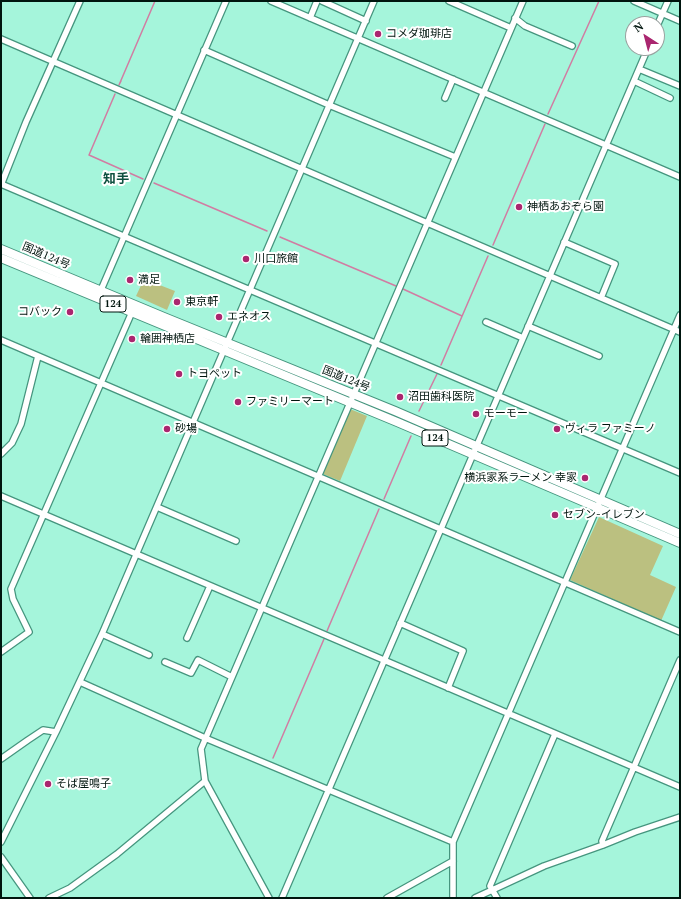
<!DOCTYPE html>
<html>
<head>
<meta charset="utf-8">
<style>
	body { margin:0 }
	#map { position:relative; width:681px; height:899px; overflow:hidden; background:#a5f5db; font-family:"PT Serif",serif }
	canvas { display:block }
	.frame { position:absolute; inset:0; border:2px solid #00150e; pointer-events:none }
	.north { position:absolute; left:625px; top:16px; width:40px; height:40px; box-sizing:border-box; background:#fff; border:1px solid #99a19f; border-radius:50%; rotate:324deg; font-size:11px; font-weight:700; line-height:16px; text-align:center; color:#00150e }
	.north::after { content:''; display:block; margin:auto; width:14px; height:18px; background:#aa266f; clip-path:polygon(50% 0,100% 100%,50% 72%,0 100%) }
</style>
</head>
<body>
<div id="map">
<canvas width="681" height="899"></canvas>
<div class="frame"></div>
<div class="north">N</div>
</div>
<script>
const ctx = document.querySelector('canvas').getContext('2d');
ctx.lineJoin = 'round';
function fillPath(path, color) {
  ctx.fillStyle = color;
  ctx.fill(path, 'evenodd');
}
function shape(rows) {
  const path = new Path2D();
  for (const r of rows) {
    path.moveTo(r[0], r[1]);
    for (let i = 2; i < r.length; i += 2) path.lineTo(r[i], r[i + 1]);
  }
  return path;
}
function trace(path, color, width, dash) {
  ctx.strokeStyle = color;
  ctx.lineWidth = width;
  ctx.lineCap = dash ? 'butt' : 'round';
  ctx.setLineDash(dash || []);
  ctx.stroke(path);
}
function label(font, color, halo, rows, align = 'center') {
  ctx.font = font + ' "PT Serif","Noto Sans JP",serif';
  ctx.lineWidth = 4;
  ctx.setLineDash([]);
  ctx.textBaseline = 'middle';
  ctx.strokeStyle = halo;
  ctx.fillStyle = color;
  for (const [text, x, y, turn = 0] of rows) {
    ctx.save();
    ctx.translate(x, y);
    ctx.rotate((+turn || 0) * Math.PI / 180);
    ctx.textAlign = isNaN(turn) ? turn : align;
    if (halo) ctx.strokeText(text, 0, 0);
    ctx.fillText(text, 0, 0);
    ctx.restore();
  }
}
const green = shape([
	[144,279,175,291,167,310,136,296],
	[350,409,367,416,340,481,323,474],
	[599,517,663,546,650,575,676,587,661,621,570,580]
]);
const stream = shape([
	[121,81,119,85,155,1],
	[115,94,89,155,143,179],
	[548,114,599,1],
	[154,183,267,231],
	[280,237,396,286],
	[493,245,545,124],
	[403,289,462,316],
	[441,365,488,256],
	[419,411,437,374],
	[384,499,411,436],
	[327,631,379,509],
	[273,758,324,639]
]);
const minor = shape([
	[271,1,680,177],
	[322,1,366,21],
	[449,1,511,28],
	[634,1,680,21],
	[310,18,317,1],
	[515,18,525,26,572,46],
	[657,26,668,1],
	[1,39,680,332],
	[204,50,329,105,455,157],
	[639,69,680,86],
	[634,81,670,98],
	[445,98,453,79],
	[1,184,680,473],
	[1,185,26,122,80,1],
	[564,242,615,264,601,298],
	[101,290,226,1],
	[486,322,523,338],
	[528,326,599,356],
	[1,340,680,632],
	[1,454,12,443,21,424,38,356],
	[1,496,680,787],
	[157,507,236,541],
	[400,623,463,651,448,688],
	[102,634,149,655],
	[187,638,210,586],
	[1,652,29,632,13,599,11,589,132,312],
	[165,662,191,673,198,660,232,677],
	[80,682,205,738,453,842],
	[1,759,28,740,43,730,56,732],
	[1,842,56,732,102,634,374,1],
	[603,845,602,841,680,660],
	[1,857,30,898],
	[49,898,70,888,117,854,205,781],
	[269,898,205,781,201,749,523,1],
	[282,898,648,48],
	[387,898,453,861],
	[453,898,453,842,680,315],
	[475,898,544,866,603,845,635,832,680,817],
	[497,898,490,886,555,734]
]);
const highway = shape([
	[1,249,164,317,395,411,680,534],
	[1,258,397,422,680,543]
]);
const markers = [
	[378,34,4,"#aa266f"],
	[519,207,4,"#aa266f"],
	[246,259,4,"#aa266f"],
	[130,280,4,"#aa266f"],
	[177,302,4,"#aa266f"],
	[70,312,4,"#aa266f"],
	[219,317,4,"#aa266f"],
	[132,339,4,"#aa266f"],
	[179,374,4,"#aa266f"],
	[400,397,4,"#aa266f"],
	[238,402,4,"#aa266f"],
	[476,414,4,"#aa266f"],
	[167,429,4,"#aa266f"],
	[557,429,4,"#aa266f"],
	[585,478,4,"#aa266f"],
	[555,515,4,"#aa266f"],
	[48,784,4,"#aa266f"]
];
const shields = [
	[113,304,26],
	[435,438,26]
];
const shieldNames = [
	["124",113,304],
	["124",435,438]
];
const poiNames = [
	["コメダ珈琲店",386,34],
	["神栖あおぞら園",527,207],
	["川口旅館",254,259],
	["満足",138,280],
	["東京軒",185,302],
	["コバック",62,312,"right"],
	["エネオス",227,317],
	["輪囲神栖店",140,339],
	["トヨペット",187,374],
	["沼田歯科医院",408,397],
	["ファミリーマート",246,402],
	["モーモー",484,414],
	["砂場",175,429],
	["ヴィラ ファミーノ",565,429],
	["横浜家系ラーメン 幸家",577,478,"right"],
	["セブン-イレブン",563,515],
	["そば屋鳴子",56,784]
];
const streetNames = [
	["国道124号",46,256,23],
	["国道124号",346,379,22]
];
const quarterNames = [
	["知手",116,179]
];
fillPath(green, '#bbc080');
trace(stream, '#d17ca2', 1.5);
trace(minor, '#45957e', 8);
trace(highway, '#45957e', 10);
trace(minor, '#fff', 5.5);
trace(highway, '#fff', 8);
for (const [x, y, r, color] of markers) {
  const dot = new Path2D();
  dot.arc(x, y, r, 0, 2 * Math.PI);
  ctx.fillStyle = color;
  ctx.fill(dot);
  trace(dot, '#fff', 1.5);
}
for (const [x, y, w] of shields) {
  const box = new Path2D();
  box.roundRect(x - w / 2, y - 8, w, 16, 3);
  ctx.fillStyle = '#fff';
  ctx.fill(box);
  trace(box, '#00150e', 1);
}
label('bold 10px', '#00150e', null, shieldNames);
label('11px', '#00150e', '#fff', poiNames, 'left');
label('11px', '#00150e', '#fff', streetNames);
label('bold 13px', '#0e5040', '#fff', quarterNames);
</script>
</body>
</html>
